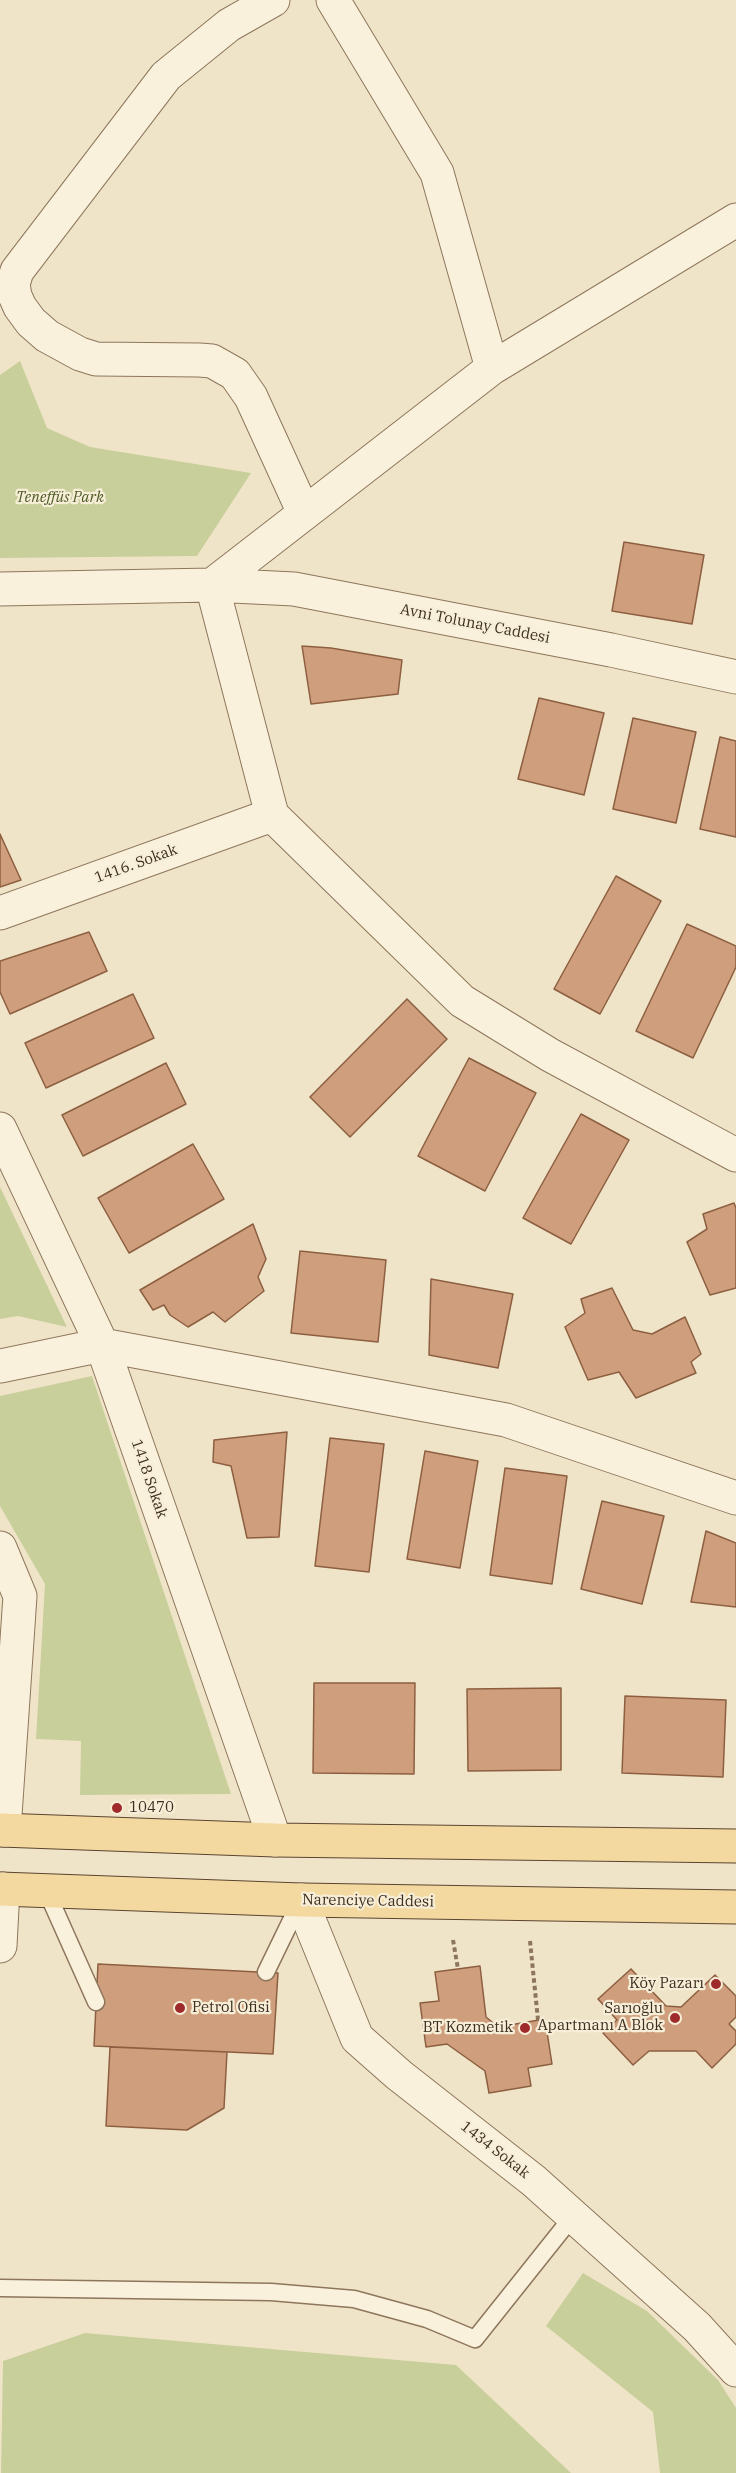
<!DOCTYPE html>
<html>
<head>
<meta charset="utf-8">
<style>
	body { margin:0 }
	canvas { display:block; background:#f0e4c8 }
</style>
</head>
<body>
<canvas width="736" height="2473"></canvas>
<script>
const ctx = document.querySelector('canvas').getContext('2d');
ctx.lineJoin = 'round';
function fillPath(path, color) {
  ctx.fillStyle = color;
  ctx.fill(path, 'evenodd');
}
function shape(rows) {
  const path = new Path2D();
  for (const r of rows) {
    path.moveTo(r[0], r[1]);
    for (let i = 2; i < r.length; i += 2) path.lineTo(r[i], r[i + 1]);
  }
  return path;
}
function trace(path, color, width, dash) {
  ctx.strokeStyle = color;
  ctx.lineWidth = width;
  ctx.lineCap = dash ? 'butt' : 'round';
  ctx.setLineDash(dash || []);
  ctx.stroke(path);
}
function label(font, color, halo, rows, align = 'center') {
  ctx.font = font + ' "IBM Plex Serif",serif';
  ctx.lineWidth = 4.5;
  ctx.setLineDash([]);
  ctx.textBaseline = 'middle';
  ctx.strokeStyle = halo;
  ctx.fillStyle = color;
  for (const [text, x, y, turn = 0] of rows) {
    ctx.save();
    ctx.translate(x, y);
    ctx.rotate((+turn || 0) * Math.PI / 180);
    ctx.textAlign = isNaN(turn) ? turn : align;
    if (halo) ctx.strokeText(text, 0, 0);
    ctx.fillText(text, 0, 0);
    ctx.restore();
  }
}
const green = shape([
	[20,361,47,428,90,447,251,473,197,556,0,558,0,375],
	[0,1187,67,1327,18,1316,0,1319],
	[92,1376,231,1794,80,1795,81,1741,36,1739,45,1584,0,1506,0,1396],
	[583,2273,647,2311,718,2380,736,2408,736,2473,660,2473,653,2412,546,2326],
	[85,2333,456,2365,571,2473,1,2473,3,2361]
]);
const building = shape([
	[624,542,704,555,692,624,612,611,624,542],
	[302,646,331,648,402,660,398,694,311,704,302,646],
	[539,698,604,713,584,795,518,779,539,698],
	[633,718,696,732,676,823,613,809,633,718],
	[720,737,736,741,736,837,700,829,720,737],
	[0,834,21,880,0,887,0,834],
	[616,876,661,901,600,1014,554,989,616,876],
	[687,924,736,946,736,967,693,1058,636,1031,687,924],
	[89,932,107,971,10,1014,0,992,0,961,89,932],
	[133,994,154,1038,46,1088,25,1043,133,994],
	[407,999,447,1039,350,1137,310,1097,407,999],
	[469,1058,536,1093,485,1191,418,1156,469,1058],
	[166,1063,186,1104,83,1156,62,1115,166,1063],
	[581,1114,629,1140,571,1244,523,1218,581,1114],
	[193,1144,224,1199,129,1253,98,1198,193,1144],
	[734,1203,736,1208,736,1288,710,1295,687,1242,707,1229,703,1214,734,1203],
	[253,1224,266,1259,258,1277,264,1291,225,1322,213,1312,188,1327,170,1315,164,1305,153,1310,140,1290,253,1224],
	[300,1251,386,1260,378,1342,291,1333,300,1251],
	[431,1279,513,1294,498,1368,429,1355,431,1279],
	[612,1288,633,1330,652,1334,685,1317,701,1354,691,1362,696,1373,636,1398,619,1372,588,1380,565,1327,585,1313,581,1299,612,1288],
	[287,1432,279,1537,247,1538,231,1466,213,1462,214,1440,287,1432],
	[330,1438,384,1444,369,1572,315,1566,330,1438],
	[425,1451,478,1461,460,1568,407,1559,425,1451],
	[505,1468,567,1476,552,1584,490,1575,505,1468],
	[602,1501,664,1516,642,1604,581,1589,602,1501],
	[706,1531,736,1543,736,1607,691,1602,706,1531],
	[314,1683,415,1683,414,1774,313,1773,314,1683],
	[561,1688,561,1770,468,1771,467,1689,561,1688],
	[625,1696,726,1700,723,1777,622,1773,625,1696],
	[98,1964,278,1973,273,2054,94,2046,98,1964],
	[480,1966,486,2017,498,2027,545,2019,552,2064,528,2068,531,2086,489,2093,485,2071,447,2044,426,2047,420,2003,439,2001,435,1972,480,1966],
	[631,1969,666,2006,681,2007,715,1975,736,1996,736,2017,729,2024,736,2031,736,2044,712,2068,696,2051,649,2051,633,2065,603,2033,617,2020,598,1999,631,1969],
	[110,2047,227,2052,224,2108,187,2130,106,2126,110,2047]
]);
const path = shape([
	[453,1940,458,1969],
	[530,1941,538,2020]
]);
const service = shape([
	[46,1890,96,2002],
	[266,1972,301,1900],
	[0,2288,271,2292,354,2299,427,2319,475,2339,573,2216]
]);
const minor = shape([
	[273,0,229,25,166,76,17,271,13,284,15,296,20,307,31,322,47,336,80,354,96,359,199,360,212,361,235,374,251,397,304,513],
	[333,0,437,173,492,368],
	[212,585,272,815,462,1001,550,1055,736,1155],
	[212,585,492,368,736,220],
	[0,589,212,585,294,589,611,650,736,677],
	[0,913,272,815],
	[0,1129,102,1345,275,1840],
	[0,1366,102,1345,506,1420,736,1498],
	[0,1548,20,1596,4,1830],
	[301,1900,357,2038,399,2075,534,2181,697,2327,736,2370],
	[0,1946,3,1889]
]);
const primary = shape([
	[0,1830,275,1840,736,1846],
	[0,1889,301,1900,736,1907]
]);
const markers = [
	[117,1808,6,"#9e2a2b"],
	[716,1984,6,"#9e2a2b"],
	[180,2008,6,"#9e2a2b"],
	[675,2018,6,"#9e2a2b"],
	[525,2028,6,"#9e2a2b"]
];
const parkNames = [
	["Teneffüs Park",60,498]
];
const streetNames = [
	["Avni Tolunay Caddesi",475,624,11],
	["1416. Sokak",136,864,-20],
	["1418 Sokak",149,1479,71],
	["Narenciye Caddesi",368,1901,1],
	["1434 Sokak",495,2150,38]
];
const poiNames = [
	["10470",129,1808,"left"],
	["Köy Pazarı",704,1984],
	["Petrol Ofisi",192,2008,"left"],
	["Sarıoğlu",663,2009],
	["Apartmanı A Blok",663,2026],
	["BT Kozmetik",513,2028]
];
fillPath(green, '#c9cf9b');
fillPath(building, '#cf9f7d');
trace(building, '#8d5f41', 1.5);
trace(service, '#8d765c', 19);
trace(minor, '#8d765c', 35);
trace(primary, '#5b4430', 35);
trace(path, '#8d765c', 4, [4.5, 3]);
trace(service, '#faf1dc', 16);
trace(minor, '#faf1dc', 33);
trace(primary, '#f3d9a0', 33);
for (const [x, y, r, color] of markers) {
  const dot = new Path2D();
  dot.arc(x, y, r, 0, 2 * Math.PI);
  ctx.fillStyle = color;
  ctx.fill(dot);
  trace(dot, '#f7eed8', 2);
}
label('italic 15px', '#4d5a26', '#f7eed8', parkNames);
label('15px', '#3d2e20', '#f7eed8', streetNames);
label('15px', '#3d2e20', '#f7eed8', poiNames, 'right');
</script>
</body>
</html>
